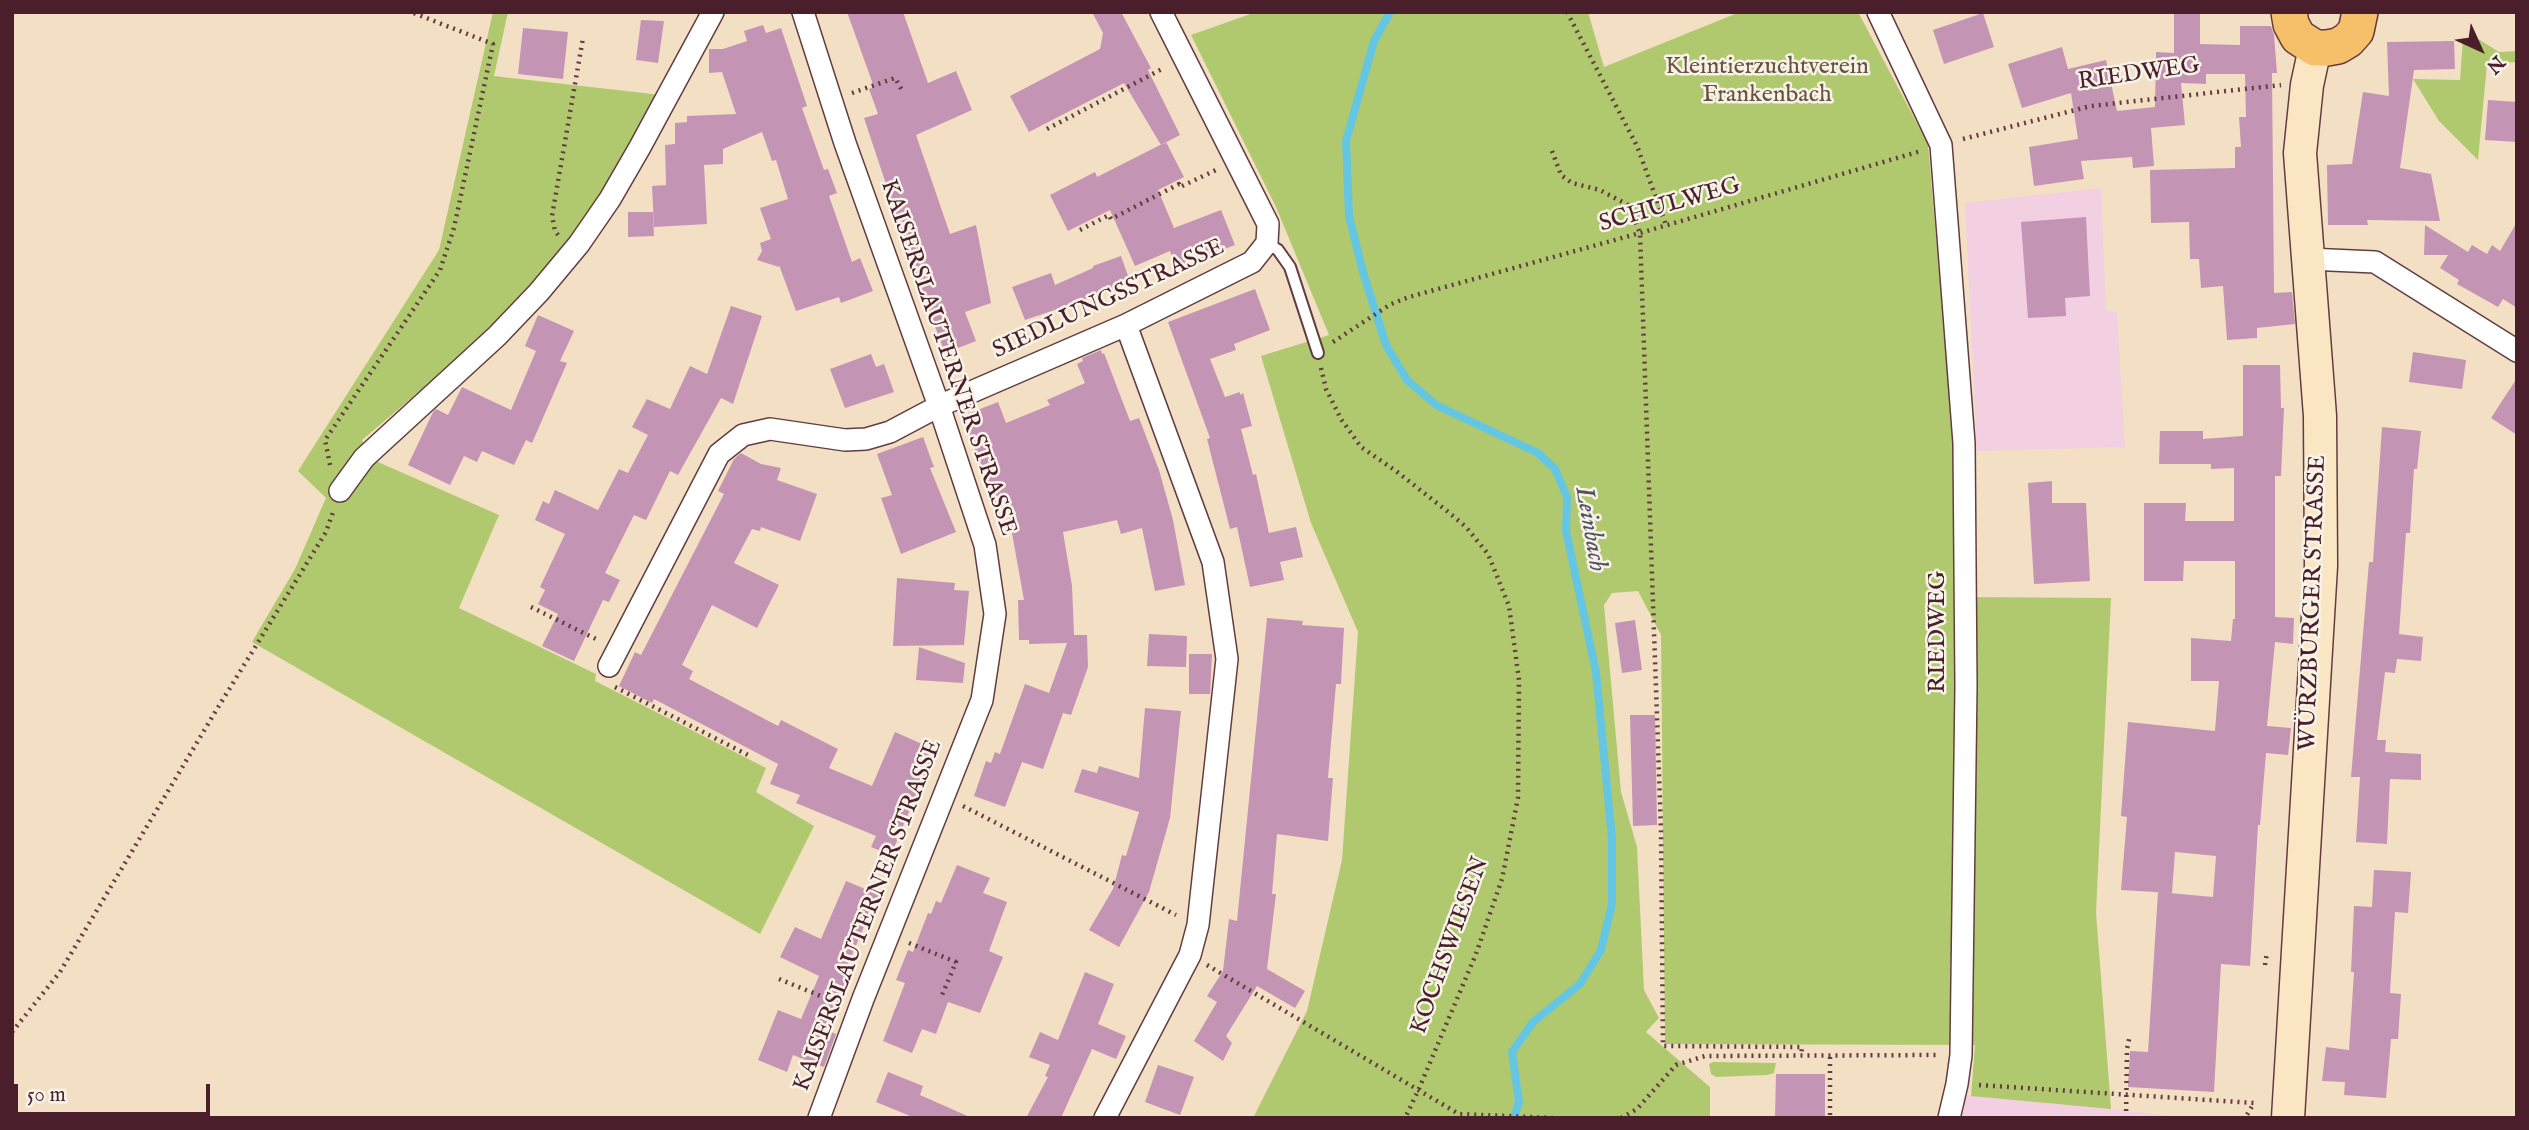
<!DOCTYPE html>
<html>
<head>
<meta charset="utf-8">
<style>
	body { margin:0 }
	#map { position:relative; width:2529px; height:1130px; overflow:hidden; background:#f3e0c4; font-family:"IM FELL English",serif }
	canvas { display:block }
	.frame { position:absolute; inset:0; border:14px solid #4a1f2b; pointer-events:none }
	.north { position:absolute; left:2445px; top:14px; width:70px; height:70px; -webkit-text-stroke:5px #f7f3e8; paint-order:stroke; rotate:135deg; font-size:19px; font-weight:700; line-height:28px; text-align:center; color:#4a1f2b }
	.north::after { content:''; display:block; margin:auto; width:24px; height:32px; background:#4a1f2b; clip-path:polygon(50% 0,100% 100%,50% 72%,0 100%) }
	.scale { position:absolute; left:14px; top:1084px; width:196px; height:32px; box-sizing:border-box; border:4px solid #4a1f2b; border-top:0; padding-left:9px; font-size:21px; line-height:24px; white-space:nowrap; color:#4a1f2b; -webkit-text-stroke:5px #f7f3e8; paint-order:stroke }
</style>
</head>
<body>
<div id="map">
<canvas width="2529" height="1130"></canvas>
<div class="frame"></div>
<div class="north">N</div>
<div class="scale">50 m</div>
</div>
<script>
const ctx = document.querySelector('canvas').getContext('2d');
ctx.lineJoin = 'round';
function fillPath(path, color) {
  ctx.fillStyle = color;
  ctx.fill(path, 'evenodd');
}
function shape(rows) {
  const path = new Path2D();
  for (const r of rows) {
    path.moveTo(r[0], r[1]);
    for (let i = 2; i < r.length; i += 2) path.lineTo(r[i], r[i + 1]);
  }
  return path;
}
function trace(path, color, width, dash) {
  ctx.strokeStyle = color;
  ctx.lineWidth = width;
  ctx.lineCap = dash ? 'butt' : 'round';
  ctx.setLineDash(dash || []);
  ctx.stroke(path);
}
function label(font, color, halo, rows, align = 'center') {
  ctx.font = font + ' "IM FELL English",serif';
  ctx.lineWidth = 5;
  ctx.setLineDash([]);
  ctx.textBaseline = 'middle';
  ctx.strokeStyle = halo;
  ctx.fillStyle = color;
  for (const [text, x, y, turn = 0] of rows) {
    ctx.save();
    ctx.translate(x, y);
    ctx.rotate((+turn || 0) * Math.PI / 180);
    ctx.textAlign = isNaN(turn) ? turn : align;
    if (halo) ctx.strokeText(text, 0, 0);
    ctx.fillText(text, 0, 0);
    ctx.restore();
  }
}
const built = shape([
	[2101,188,2106,310,2117,312,2125,447,1977,451,1965,203],
	[1962,1095,2111,1109,2187,1118,1956,1118]
]);
const green = shape([
	[493,12,508,12,494,76,661,95,594,211,507,317,362,440,371,459,499,515,459,608,596,674,595,681,766,768,756,792,814,826,760,934,252,642,295,569,326,498,298,471,439,250],
	[1256,12,1588,12,1604,67,1740,12,1858,12,1928,144,1954,444,1959,597,2111,598,2096,912,2111,1109,1971,1096,1975,1045,1665,1044,1661,635,1638,591,1612,593,1604,605,1621,792,1637,847,1644,990,1659,1018,1646,1032,1710,1087,1710,1118,1253,1118,1307,1011,1342,860,1358,632,1311,523,1261,356,1329,335,1276,207,1191,35],
	[2463,38,2480,40,2499,52,2517,51,2517,62,2487,64,2478,160,2439,121,2413,79,2460,80],
	[1713,1062,1776,1063,1774,1073,1767,1075,1716,1077,1711,1074,1709,1064]
]);
const stream = shape([
	[1390,12,1374,41,1346,141,1349,216,1363,272,1386,345,1407,380,1436,405,1538,453,1555,469,1567,497,1566,531,1596,672,1612,839,1612,904,1601,950,1580,984,1533,1022,1512,1052,1519,1102,1514,1118]
]);
const building = shape([
	[847,12,903,12,928,83,956,71,972,110,916,135,950,234,976,225,991,303,965,312,976,341,945,353,923,295,864,118,878,114,869,89,874,87],
	[1092,12,1121,12,1151,68,1148,70,1180,135,1161,145,1124,83,1029,132,1010,96,1100,49,1103,33],
	[2174,12,2200,12,2200,44,2240,45,2240,26,2271,26,2274,35,2277,73,2272,73,2274,293,2292,292,2295,324,2257,328,2257,338,2227,340,2223,286,2201,288,2199,259,2190,259,2189,222,2151,223,2150,170,2235,168,2235,147,2241,147,2239,117,2246,117,2245,74,2206,74,2206,84,2181,83,2185,125,2151,128,2154,166,2133,168,2132,157,2081,161,2084,179,2034,186,2029,147,2078,139,2071,93,2022,108,2008,64,2062,47,2068,69,2106,60,2117,111,2155,107,2156,52,2174,53],
	[1983,13,1994,47,1944,64,1933,30],
	[641,20,664,21,658,63,636,60],
	[763,25,766,33,781,28,807,106,802,108,824,170,828,169,837,193,829,196,852,262,860,258,873,291,841,303,839,297,796,311,779,265,779,267,757,260,762,251,760,243,771,239,760,208,788,199,776,160,772,161,762,132,723,149,723,164,704,165,707,224,654,227,652,186,666,185,665,145,675,144,675,123,687,122,687,116,736,114,722,72,709,73,709,49,723,49,747,41,744,31],
	[523,28,568,32,563,79,518,74],
	[2454,41,2455,69,2414,70,2400,168,2431,174,2440,221,2367,220,2368,225,2328,225,2327,165,2352,164,2363,92,2389,96,2387,42],
	[2488,100,2517,102,2517,142,2485,140],
	[1166,142,1184,177,1158,190,1174,228,1221,210,1235,245,1176,268,1170,251,1135,266,1110,210,1068,231,1050,195,1095,172,1097,177],
	[628,212,653,212,654,236,628,237],
	[2086,217,2090,296,2065,298,2066,316,2028,318,2021,222],
	[2517,222,2517,308,2503,299,2498,307,2457,284,2459,280,2440,268,2448,255,2424,255,2425,225,2468,252,2472,245,2487,254,2492,245,2500,251],
	[1121,256,1131,284,1025,320,1012,287,1051,273,1055,285,1093,268,1093,266],
	[1255,289,1270,330,1234,344,1236,350,1210,359,1225,397,1240,392,1240,395,1243,393,1252,426,1241,429,1253,475,1256,474,1269,533,1296,527,1303,557,1280,562,1284,580,1250,587,1237,527,1230,529,1207,439,1210,438,1168,322],
	[731,306,762,316,733,404,721,398,678,475,670,471,646,520,634,515,605,573,620,580,609,602,603,600,574,661,542,646,558,614,538,604,545,590,540,587,565,534,535,520,543,501,549,504,555,490,598,510,619,469,628,473,648,435,632,427,647,399,670,409,690,366,707,374],
	[538,315,574,331,560,361,567,363,532,443,526,440,514,465,482,451,477,462,464,456,450,485,408,465,433,412,436,409,448,415,462,387,511,410,536,351,525,346],
	[1101,350,1102,354,1104,353,1130,421,1139,418,1159,470,1173,520,1185,585,1155,591,1142,528,1121,534,1117,520,1063,532,1072,586,1074,635,1087,635,1088,667,1071,715,1063,713,1043,769,1022,762,1005,807,974,796,986,761,991,763,995,752,1000,754,1025,684,1049,693,1067,643,1029,644,1029,640,1019,640,1018,600,1024,600,1008,511,1000,514,962,416,998,402,1006,423,1050,405,1047,400,1085,383,1077,364,1083,361,1082,358],
	[2413,352,2466,360,2462,389,2409,382],
	[871,354,876,367,884,364,894,392,845,408,830,369],
	[2243,365,2280,365,2281,408,2284,408,2281,476,2275,476,2275,617,2294,618,2293,644,2275,642,2267,726,2291,728,2288,755,2266,753,2260,825,2258,825,2250,966,2221,964,2214,1092,2128,1087,2130,1051,2148,1052,2158,892,2213,897,2216,856,2175,852,2172,893,2121,890,2127,817,2121,816,2128,722,2215,731,2219,681,2191,681,2191,638,2231,641,2233,619,2235,619,2235,561,2184,561,2183,581,2144,581,2144,503,2186,503,2185,521,2234,521,2234,468,2211,469,2211,464,2159,464,2160,431,2203,431,2203,439,2243,436],
	[2517,378,2517,435,2491,418],
	[2382,427,2421,431,2417,469,2414,469,2410,533,2406,533,2399,634,2423,637,2421,661,2397,659,2395,673,2385,672,2377,740,2386,740,2385,752,2421,754,2421,780,2390,779,2387,844,2356,842,2360,777,2351,777,2369,562,2373,562],
	[923,437,934,467,930,468,956,532,901,554,881,498,892,495,877,454],
	[741,453,761,464,781,468,777,480,817,494,800,541,761,527,760,531,752,529,734,563,779,585,757,628,712,605,682,665,693,671,689,679,778,726,781,720,838,749,829,768,872,786,895,732,938,751,927,777,924,776,891,855,871,847,876,836,796,803,800,795,770,784,778,764,654,699,652,703,619,686,635,652,641,655,724,494,718,491,734,459],
	[2052,481,2052,503,2086,503,2090,581,2034,584,2028,483],
	[897,578,955,583,954,590,969,591,964,645,893,646],
	[1267,618,1303,621,1302,625,1344,628,1341,684,1336,684,1328,778,1333,778,1328,841,1277,834,1272,894,1276,894,1267,969,1305,991,1295,1008,1257,986,1226,1036,1232,1043,1223,1061,1194,1041,1217,1002,1207,996,1223,971,1229,919,1237,921],
	[1635,620,1642,670,1622,673,1615,623],
	[1149,634,1187,636,1186,667,1147,666],
	[919,647,965,663,963,683,916,680],
	[1189,654,1212,654,1210,694,1189,694],
	[1145,708,1181,711,1170,818,1149,892,1119,947,1089,930,1113,889,1122,855,1126,856,1139,812,1074,792,1082,769,1097,773,1099,766,1139,778],
	[1630,715,1655,715,1657,825,1633,826],
	[957,865,990,878,983,893,1007,902,989,951,1003,957,980,1013,948,1002,936,1034,922,1029,912,1053,883,1041,905,983,896,980,908,950,913,952,928,913,931,914,936,901,941,903],
	[2374,870,2411,872,2408,913,2395,912,2390,993,2401,994,2398,1039,2391,1039,2386,1098,2344,1095,2345,1082,2322,1081,2326,1047,2349,1050,2354,972,2351,972,2354,906,2372,907],
	[846,881,882,896,870,924,866,922,848,964,855,966,829,1031,836,1034,824,1067,793,1055,787,1072,758,1060,778,1010,801,1019,819,976,780,957,795,927,821,939],
	[1085,972,1114,984,1098,1024,1126,1036,1116,1059,1092,1049,1061,1118,1026,1118,1048,1077,1045,1076,1050,1065,1029,1057,1040,1032,1058,1040],
	[1158,1065,1194,1077,1180,1115,1145,1102],
	[888,1072,923,1086,920,1095,972,1118,915,1118,876,1102],
	[1776,1074,1825,1074,1825,1118,1775,1118]
]);
const path = shape([
	[1567,12,1637,146,1666,225],
	[852,93,895,78,903,92],
	[1047,129,1164,68],
	[1963,139,2091,106,2281,85],
	[1552,151,1561,175,1572,183,1600,190,1628,205,1640,233,1661,831,1663,1046,1802,1047,1801,1056],
	[1080,230,1109,215,1111,219,1179,184,1180,187,1216,170],
	[558,235,555,231,552,216,583,38],
	[1333,342,1391,304,1409,297,1640,233,1921,151],
	[1321,368,1326,389,1341,419,1361,447,1396,471,1447,511,1466,527,1488,554,1509,606,1519,680,1518,798,1502,879,1476,954,1418,1091,1405,1118],
	[330,465,325,440,440,270,454,228,493,44,411,12],
	[531,607,598,640],
	[615,687,748,755],
	[963,806,1176,915],
	[909,943,956,962,942,995],
	[1207,965,1459,1114,1554,1118],
	[2265,965,2267,952],
	[779,979,838,1003],
	[12,1032,60,972,217,709,326,532,333,512],
	[1830,1057,1830,1118],
	[1979,1085,2254,1103,2245,1118],
	[1621,1118,1637,1109,1676,1065,1705,1056,1939,1055],
	[2126,1118,2127,1049,2130,1035]
]);
const lane = shape([
	[1267,243,1278,250,1290,267,1318,353]
]);
const street = shape([
	[803,12,845,143,939,406,985,545,995,614,982,700,863,999,819,1118],
	[1878,12,1941,145,1964,443,1966,686,1961,1055,1957,1084,1949,1118],
	[2308,259,2375,262,2517,351],
	[340,491,364,458,497,336,539,292,579,244,610,199,640,147,713,12],
	[609,666,719,454,743,435,770,429,845,440,866,439,890,432,939,406,1126,325,1252,262,1267,243,1268,224,1161,12],
	[1105,1118,1190,955,1198,925,1227,659,1213,562,1126,325]
]);
const secondary = shape([
	[2288,1118,2321,566,2320,416,2300,153,2307,85,2315,48]
]);
const primary = shape([
	[2289,12,2291,24,2298,37,2315,48,2327,48,2338,46,2348,40,2356,31,2360,12]
]);
const parkNames = [
	["Kleintierzuchtverein",1767,68],
	["Frankenbach",1767,96]
];
const streetNames = [
	["RIEDWEG",2139,75,-8],
	["SCHULWEG",1670,206,-16],
	["SIEDLUNGSSTRASSE",1109,300,-25],
	["KAISERSLAUTERNER STRASSE",947,358,71],
	["WÜRZBURGER STRASSE",2314,603,-88],
	["RIEDWEG",1939,632,-90],
	["KAISERSLAUTERNER STRASSE",869,916,-69],
	["KOCHSWIESEN",1451,946,-70]
];
const waterNames = [
	["Leinbach",1589,529,80]
];
fillPath(built, '#f2cfe1');
fillPath(green, '#b1c96e');
trace(stream, '#64c6e2', 8);
fillPath(building, '#c494b4');
trace(lane, '#633c42', 14);
trace(street, '#633c42', 24);
trace(secondary, '#633c42', 35);
trace(primary, '#633c42', 38);
trace(path, '#633c42', 4.5, [2, 5]);
trace(lane, '#fff', 10);
trace(street, '#fff', 21);
trace(secondary, '#fbe6c4', 32);
trace(primary, '#f6c06b', 35);
label('24px', '#69523f', '#f7f3e8', parkNames);
label('24px', '#4a1f2b', '#f7f3e8', streetNames);
label('italic 26px', '#525162', '#f7f3e8', waterNames);
</script>
</body>
</html>
